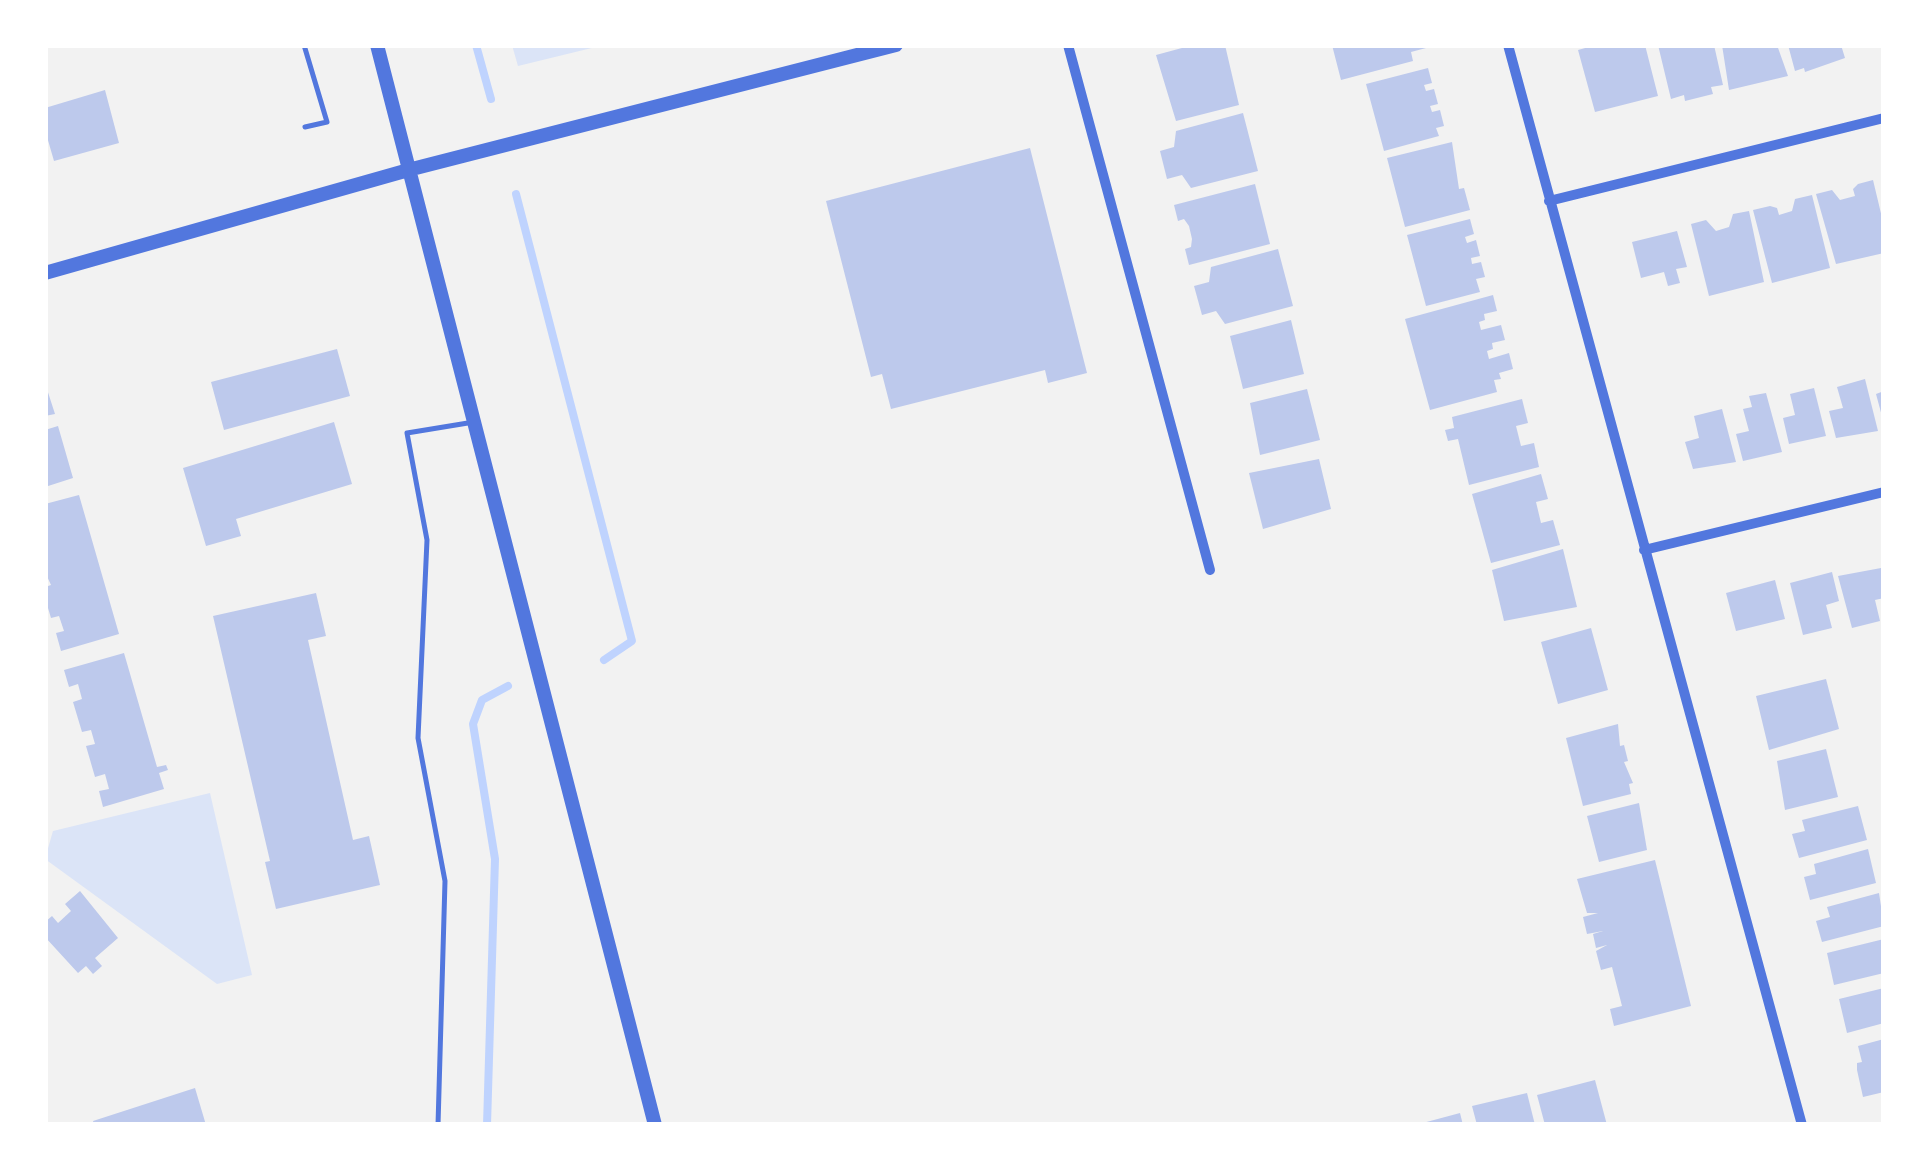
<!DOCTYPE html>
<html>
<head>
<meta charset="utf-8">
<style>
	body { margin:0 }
	#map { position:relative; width:1929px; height:1170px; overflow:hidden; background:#f2f2f2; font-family:"Nunito Sans",sans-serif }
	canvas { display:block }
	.frame { position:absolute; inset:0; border:48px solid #fff; pointer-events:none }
</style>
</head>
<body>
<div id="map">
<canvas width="1929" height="1170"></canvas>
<div class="frame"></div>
</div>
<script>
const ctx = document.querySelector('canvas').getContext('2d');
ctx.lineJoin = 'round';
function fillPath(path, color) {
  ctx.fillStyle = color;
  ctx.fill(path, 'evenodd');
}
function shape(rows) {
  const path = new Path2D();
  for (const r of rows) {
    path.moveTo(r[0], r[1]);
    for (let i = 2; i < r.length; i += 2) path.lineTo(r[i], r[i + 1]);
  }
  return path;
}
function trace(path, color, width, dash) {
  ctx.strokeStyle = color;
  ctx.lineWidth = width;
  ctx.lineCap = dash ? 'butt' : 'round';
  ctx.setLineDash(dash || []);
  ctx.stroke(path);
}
const green = shape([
	[512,45,604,45,518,66],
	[210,793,252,975,217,984,45,859,53,831]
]);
const stream = shape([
	[476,45,491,99],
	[516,194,632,641,604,660],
	[487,1125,495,859,473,724,482,700,508,686]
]);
const building = shape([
	[1193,45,1225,45,1239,105,1176,121,1156,55],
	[1332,45,1425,45,1426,48,1411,52,1413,61,1341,80],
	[1596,45,1645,45,1658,96,1595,112,1578,50],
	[1658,45,1714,45,1723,85,1711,87,1713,94,1685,101,1684,95,1671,99],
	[1722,45,1777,45,1788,76,1729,90],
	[1788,45,1841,45,1845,58,1805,72,1804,68,1795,71],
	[1428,68,1432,83,1424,85,1426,91,1434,89,1438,104,1430,106,1432,112,1440,110,1444,126,1436,128,1439,136,1384,151,1366,84],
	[105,90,119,143,54,161,45,130,45,108],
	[1243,113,1258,171,1191,188,1182,175,1167,179,1160,151,1174,147,1176,131],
	[1452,142,1459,189,1464,188,1470,210,1405,227,1387,158],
	[1030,148,1087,373,1048,383,1045,370,891,409,882,374,871,377,826,201],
	[1873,180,1884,226,1884,253,1836,264,1816,194,1832,190,1840,200,1855,196,1853,189,1858,184],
	[1255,184,1270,244,1189,265,1185,249,1191,247,1192,239,1189,226,1184,219,1178,221,1174,205],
	[1812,195,1830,268,1772,283,1753,210,1770,206,1777,208,1779,215,1792,211,1795,199],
	[1749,211,1764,282,1709,296,1691,224,1706,220,1716,231,1729,227,1733,214],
	[1470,219,1474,234,1465,237,1467,243,1476,240,1480,256,1471,258,1472,264,1481,262,1485,277,1476,279,1480,292,1426,306,1407,235],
	[1677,231,1687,267,1676,269,1680,283,1668,286,1664,272,1641,278,1632,242],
	[1278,249,1293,306,1225,324,1216,311,1202,315,1194,286,1209,282,1211,267],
	[1493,295,1497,311,1484,314,1485,320,1479,322,1481,330,1501,325,1505,340,1492,343,1493,349,1487,351,1489,359,1509,353,1513,369,1499,373,1501,379,1494,380,1497,392,1430,410,1405,319],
	[1291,320,1304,374,1243,389,1230,336],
	[337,349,350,396,224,430,211,382],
	[1865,379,1878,431,1836,438,1829,411,1843,408,1837,387],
	[45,383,55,414,45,416],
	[1814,388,1826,436,1789,444,1783,418,1795,415,1790,394],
	[1307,389,1320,440,1260,455,1250,403],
	[1884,391,1884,420,1883,420,1876,394],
	[1766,393,1782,452,1743,461,1736,434,1749,431,1743,409,1752,407,1749,396],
	[1522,399,1528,423,1516,426,1521,446,1534,443,1539,467,1469,485,1458,439,1448,441,1445,430,1454,428,1452,417],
	[1722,409,1736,462,1693,469,1685,442,1699,438,1694,416],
	[334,422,352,484,236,519,241,536,206,546,183,468],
	[58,426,73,478,45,487,45,430],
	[1319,459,1331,509,1263,529,1249,473],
	[1541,474,1548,499,1536,502,1541,523,1553,520,1560,545,1491,563,1472,494],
	[79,495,119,634,61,651,56,633,64,631,59,616,51,618,45,598,45,587,51,585,45,572,45,504],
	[1563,549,1577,607,1504,621,1492,570],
	[1881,568,1884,598,1875,600,1880,621,1852,628,1838,576],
	[1832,572,1839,601,1826,605,1832,628,1803,635,1790,583],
	[1775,580,1785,619,1736,631,1726,593],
	[316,593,326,636,308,640,353,840,369,836,380,885,276,909,265,862,270,861,213,616],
	[1591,628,1608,690,1558,704,1541,642],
	[124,653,157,767,166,765,168,770,159,773,164,789,103,807,99,791,109,789,105,774,95,777,86,746,95,744,91,730,82,732,73,702,82,699,78,684,69,687,64,670],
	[1826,679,1839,729,1769,750,1756,696],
	[1618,724,1620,746,1624,745,1628,761,1624,762,1633,783,1629,784,1631,794,1583,806,1566,738],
	[1826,749,1838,797,1785,810,1777,761],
	[1639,803,1647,850,1599,862,1587,816],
	[1858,806,1867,840,1799,858,1792,834,1805,831,1802,820],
	[1868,849,1876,883,1810,900,1804,877,1816,874,1814,864],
	[1655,860,1691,1006,1614,1026,1610,1009,1622,1006,1612,967,1601,970,1596,951,1607,945,1596,948,1593,934,1603,931,1587,934,1583,917,1598,913,1587,913,1577,879],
	[80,891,118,938,95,958,102,966,93,974,86,966,78,973,45,937,45,922,52,916,58,923,71,911,65,904],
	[1879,893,1884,926,1822,942,1816,921,1830,917,1827,907],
	[1884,939,1884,973,1834,985,1827,953],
	[1884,988,1884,1023,1847,1033,1839,999],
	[1884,1039,1884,1092,1863,1097,1857,1070,1857,1063,1862,1062,1858,1046],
	[1595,1080,1607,1125,1545,1125,1537,1095],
	[195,1088,206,1125,94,1125,93,1121],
	[1527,1093,1535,1125,1477,1125,1472,1106],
	[1460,1113,1463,1125,1419,1125,1419,1124]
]);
const service = shape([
	[304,45,327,122,305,127],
	[438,1125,445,881,418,738,427,540,407,433,474,422]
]);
const minor = shape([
	[1068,45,1210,570],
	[1508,45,1802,1125],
	[1549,201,1884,118],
	[1644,550,1884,492]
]);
const tertiary = shape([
	[377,45,655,1125],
	[45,273,412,169,896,45]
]);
fillPath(green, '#dbe4f7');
trace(stream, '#bfd3fe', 8);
fillPath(building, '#bdc9ec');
trace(service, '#5277de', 5);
trace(minor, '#5277de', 10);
trace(tertiary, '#5277de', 14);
</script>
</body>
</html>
